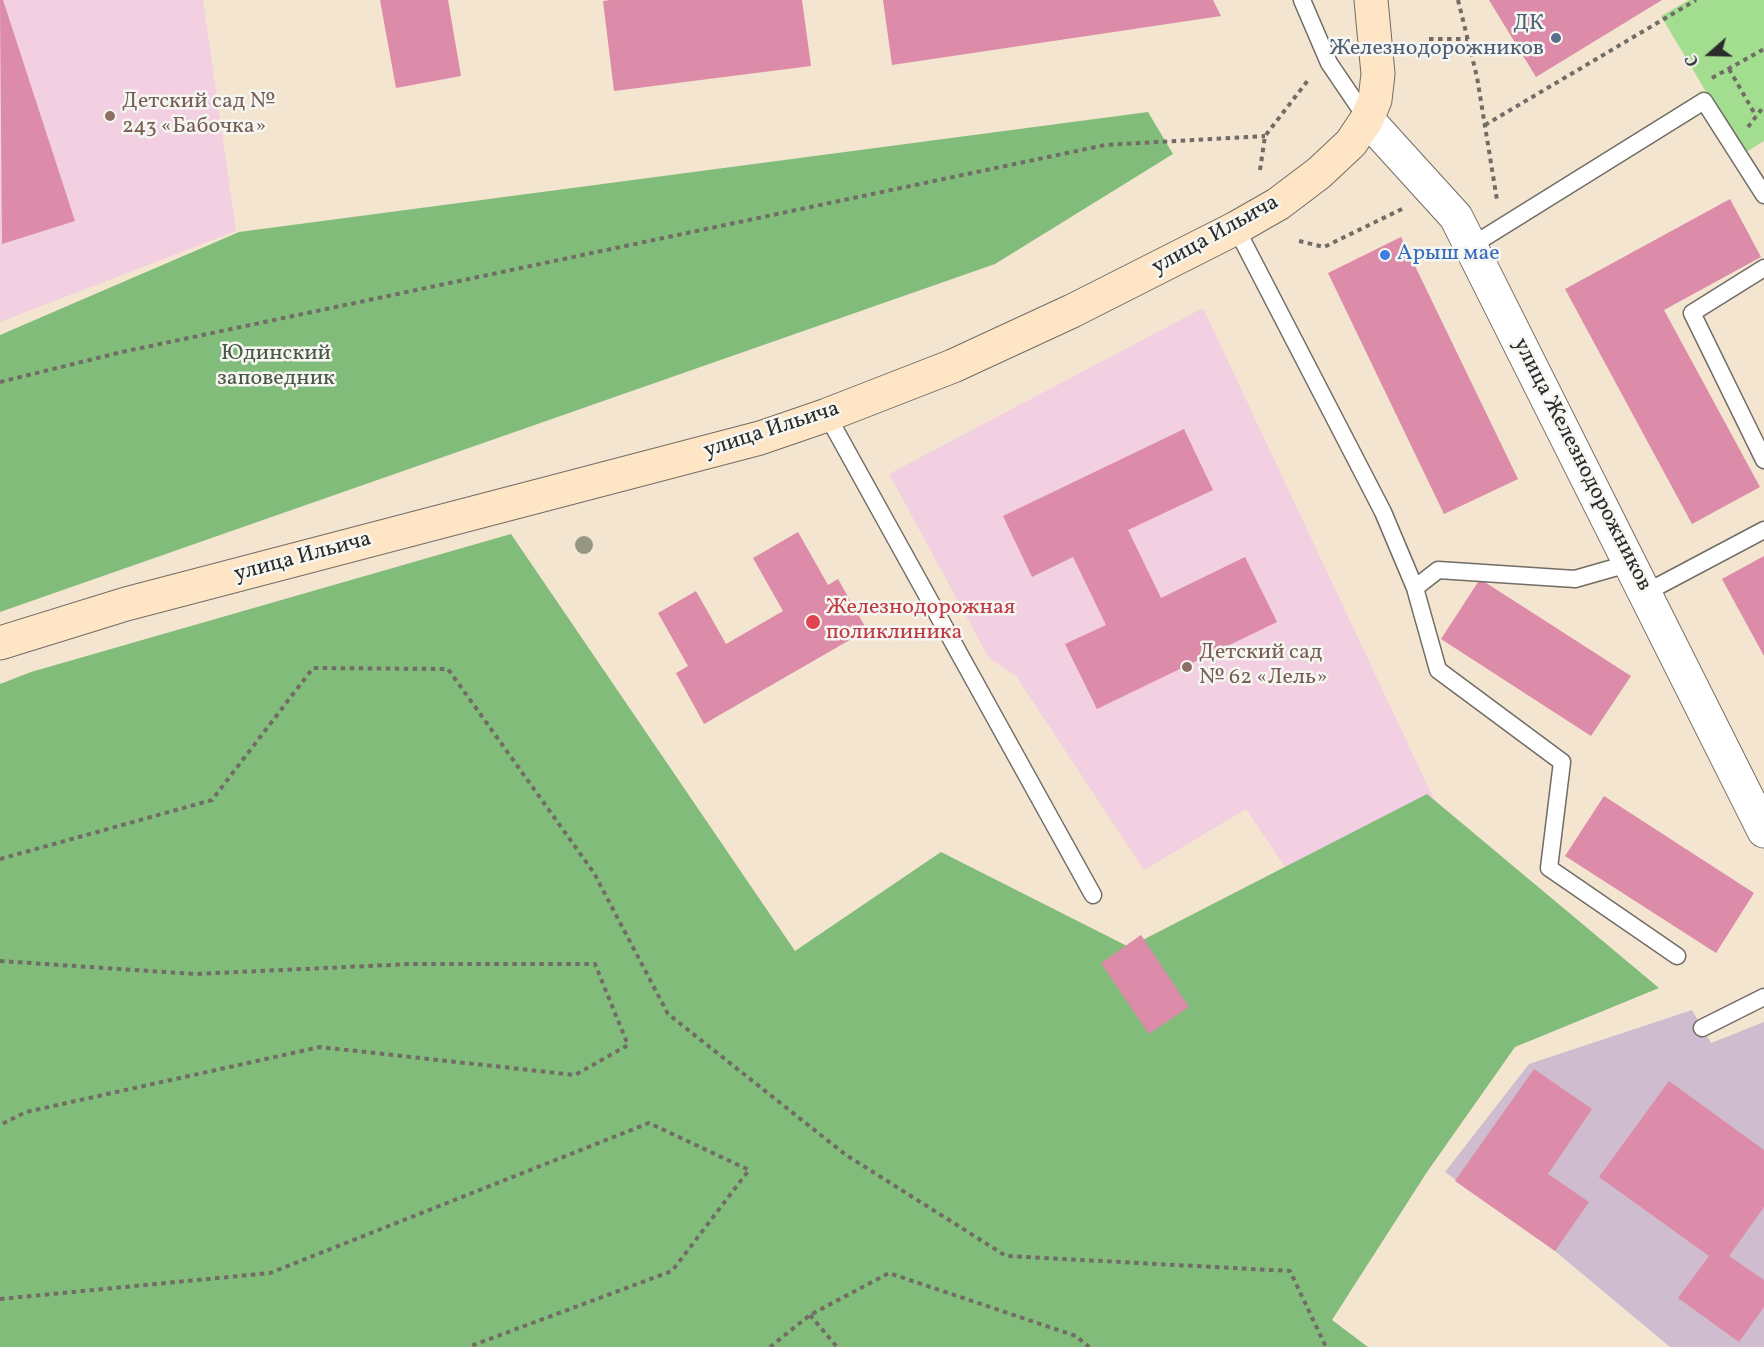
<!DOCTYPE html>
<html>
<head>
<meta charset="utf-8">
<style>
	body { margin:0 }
	#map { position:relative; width:1764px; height:1347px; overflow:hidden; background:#f3e5d0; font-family:Vollkorn,serif }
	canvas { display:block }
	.north { position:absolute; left:1680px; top:24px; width:60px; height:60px; -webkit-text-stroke:4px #f6f6f2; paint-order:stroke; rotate:250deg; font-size:16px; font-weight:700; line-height:24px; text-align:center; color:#2b2b2b }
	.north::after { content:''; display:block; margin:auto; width:21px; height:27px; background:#2b2b2b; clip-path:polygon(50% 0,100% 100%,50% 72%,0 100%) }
</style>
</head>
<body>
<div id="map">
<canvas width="1764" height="1347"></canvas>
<div class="north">С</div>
</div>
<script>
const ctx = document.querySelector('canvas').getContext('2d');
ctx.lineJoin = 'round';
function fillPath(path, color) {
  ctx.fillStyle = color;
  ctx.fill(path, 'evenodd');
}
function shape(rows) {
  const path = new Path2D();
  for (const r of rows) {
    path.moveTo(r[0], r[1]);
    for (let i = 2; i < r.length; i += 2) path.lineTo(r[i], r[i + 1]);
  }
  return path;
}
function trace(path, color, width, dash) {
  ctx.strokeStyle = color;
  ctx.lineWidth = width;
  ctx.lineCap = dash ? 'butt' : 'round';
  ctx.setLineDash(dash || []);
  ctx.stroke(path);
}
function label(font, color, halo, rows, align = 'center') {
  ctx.font = font + ' Vollkorn,serif';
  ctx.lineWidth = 5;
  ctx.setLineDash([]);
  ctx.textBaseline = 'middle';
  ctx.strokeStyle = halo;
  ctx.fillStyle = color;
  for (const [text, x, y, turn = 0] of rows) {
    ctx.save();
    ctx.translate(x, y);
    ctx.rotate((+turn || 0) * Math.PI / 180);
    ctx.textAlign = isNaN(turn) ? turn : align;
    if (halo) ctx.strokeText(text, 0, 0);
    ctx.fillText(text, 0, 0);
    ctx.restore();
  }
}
const built = shape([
	[0,0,203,0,236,231,0,322],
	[1203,308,1508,957,1391,1024,1246,809,1144,870,1016,676,989,658,889,474]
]);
const industrial = shape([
	[1692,1010,1711,1043,1764,1022,1764,1347,1670,1347,1555,1251,1445,1172,1529,1064]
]);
const green = shape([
	[1689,0,1764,0,1764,141,1743,154,1661,16]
]);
const forest = shape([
	[1148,112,1173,154,995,264,0,612,0,335,239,232],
	[511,534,795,951,941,852,1129,947,1427,794,1659,988,1515,1047,1427,1172,1332,1320,1368,1347,0,1347,0,684,31,672]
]);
const building = shape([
	[0,0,3,0,75,221,2,244],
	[380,0,448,0,461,76,396,88],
	[610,0,802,0,811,66,614,91,603,1],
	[883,0,1213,0,1221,16,892,65],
	[1489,0,1662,0,1536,77],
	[1730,199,1761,257,1664,310,1760,487,1692,524,1565,289],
	[1401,237,1518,479,1444,514,1328,273],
	[1184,429,1213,490,1128,530,1161,598,1245,557,1277,622,1097,709,1065,644,1106,625,1073,557,1032,577,1003,516],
	[798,532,828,585,838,579,867,630,704,724,676,673,688,666,658,613,696,591,726,644,783,611,753,558],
	[1764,556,1764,656,1722,579],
	[1480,579,1631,676,1591,736,1441,639],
	[1604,796,1754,893,1716,953,1565,856],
	[1141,935,1189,1007,1149,1034,1101,963],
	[1534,1069,1592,1109,1548,1174,1589,1202,1555,1251,1455,1181],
	[1669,1081,1764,1150,1764,1207,1729,1256,1764,1280,1764,1307,1739,1342,1678,1298,1709,1256,1599,1177]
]);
const path = shape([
	[1458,0,1477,77,1497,200],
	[1429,39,1468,39],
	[1729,69,1756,116],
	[1712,78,1764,49],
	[1485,125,1696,0],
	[1748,127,1764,106],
	[1260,170,1265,136,1309,79],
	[1299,241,1324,247,1404,208],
	[0,382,122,352,1105,145,1265,136],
	[0,859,212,800,313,668,448,669,594,873,668,1014,846,1155,1006,1256,1290,1271,1326,1347],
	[0,961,195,974,411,964,595,964,628,1045,575,1075,320,1047,26,1112,0,1125],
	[0,1299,270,1273,649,1123,749,1170,672,1271,468,1347],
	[810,1315,837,1347],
	[770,1347,810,1315,889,1273,1076,1336,1089,1347]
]);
const service = shape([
	[1302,0,1329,63,1367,119],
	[1236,228,1383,512,1415,588,1438,670,1562,762,1549,868,1677,956],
	[1471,246,1704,101,1764,195],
	[1764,268,1692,313,1764,460],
	[827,415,1093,895],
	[1415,588,1438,570,1575,579,1631,563],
	[1645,593,1764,530],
	[1702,1028,1764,997]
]);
const minor = shape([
	[1367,119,1456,217,1764,831]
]);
const secondary = shape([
	[0,643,126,604,760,438,827,415,953,366,1072,311,1236,228,1278,204,1319,173,1351,143,1367,119,1375,100,1378,74,1371,0]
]);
const trees = [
	[584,545]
];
const markers = [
	[1556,38,6,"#5c6f8a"],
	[110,116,6,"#8d6e63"],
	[1385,255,6,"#3f7fe0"],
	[813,622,8,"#e0444e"],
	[1187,667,6,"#8d6e63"]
];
const serviceNames = [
	["ДК",1544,25],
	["Железнодорожников",1544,50]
];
const educationNames = [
	["Детский сад №",122,103],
	["243 «Бабочка»",122,128],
	["Детский сад",1199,654],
	["№ 62 «Лель»",1199,679]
];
const streetNames = [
	["улица Ильича",1216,236,-29],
	["улица Ильича",772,431,-18],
	["улица Железнодорожников",1581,465,63],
	["улица Ильича",303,558,-15]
];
const shopNames = [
	["Арыш мае",1397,255]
];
const parkNames = [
	["Юдинский",276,355],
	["заповедник",276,380]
];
const healthNames = [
	["Железнодорожная",826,609],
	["поликлиника",826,634]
];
fillPath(built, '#f2cfe1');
fillPath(industrial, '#cfbdcf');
fillPath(green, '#a3dd90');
fillPath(forest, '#82bc7a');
fillPath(building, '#dc8ba8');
trace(service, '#716c65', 19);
trace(minor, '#716c65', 35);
trace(secondary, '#716c65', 35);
trace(path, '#716c65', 4, [4.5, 4.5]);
trace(service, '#fff', 16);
trace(minor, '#fff', 33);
trace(secondary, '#fee5c5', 33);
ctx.fillStyle = '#969783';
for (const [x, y] of trees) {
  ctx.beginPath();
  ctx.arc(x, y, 9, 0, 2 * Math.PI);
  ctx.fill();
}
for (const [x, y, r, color] of markers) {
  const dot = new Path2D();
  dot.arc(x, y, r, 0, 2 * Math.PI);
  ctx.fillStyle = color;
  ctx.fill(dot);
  trace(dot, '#f6f6f2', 2);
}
label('22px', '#4e5e75', '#f6f6f2', serviceNames, 'right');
label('22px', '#785e54', '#f6f6f2', educationNames, 'left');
label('22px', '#2b2b2b', '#f6f6f2', streetNames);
label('22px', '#366cbe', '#f6f6f2', shopNames, 'left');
label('22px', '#495844', '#f6f6f2', parkNames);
label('22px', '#be3a42', '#f6f6f2', healthNames, 'left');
</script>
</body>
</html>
